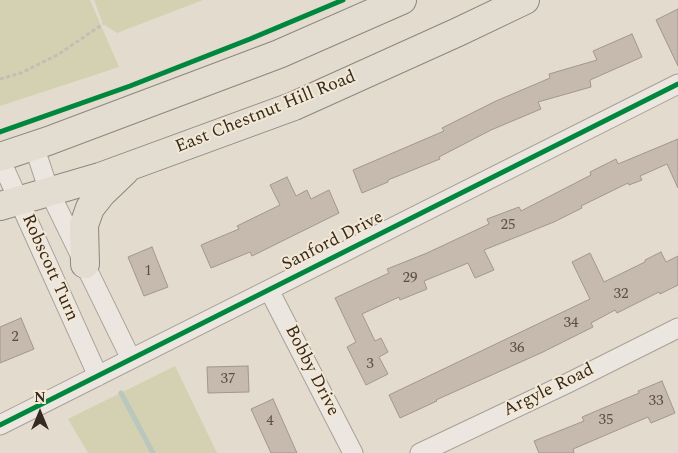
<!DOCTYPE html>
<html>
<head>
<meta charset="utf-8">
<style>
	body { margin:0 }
	#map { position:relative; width:678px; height:453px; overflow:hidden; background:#e3dbcd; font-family:Spectral,serif }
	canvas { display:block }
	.north { position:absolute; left:15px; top:388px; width:50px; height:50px; -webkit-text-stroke:4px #f3e8d4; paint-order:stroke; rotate:0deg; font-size:14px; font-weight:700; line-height:20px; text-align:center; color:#36291f }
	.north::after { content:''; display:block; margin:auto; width:18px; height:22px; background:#36291f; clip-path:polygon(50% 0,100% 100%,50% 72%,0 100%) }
</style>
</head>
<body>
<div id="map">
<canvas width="678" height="453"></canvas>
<div class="north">N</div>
</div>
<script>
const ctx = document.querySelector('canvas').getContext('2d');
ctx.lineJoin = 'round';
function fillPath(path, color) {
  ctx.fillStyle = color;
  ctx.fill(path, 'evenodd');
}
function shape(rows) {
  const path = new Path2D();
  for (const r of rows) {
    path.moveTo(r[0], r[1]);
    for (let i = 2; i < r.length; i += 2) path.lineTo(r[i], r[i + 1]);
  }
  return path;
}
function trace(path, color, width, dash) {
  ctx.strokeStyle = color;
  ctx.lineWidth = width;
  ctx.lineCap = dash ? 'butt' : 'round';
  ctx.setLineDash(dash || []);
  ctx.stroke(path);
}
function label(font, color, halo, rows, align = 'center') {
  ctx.font = font + ' Spectral,serif';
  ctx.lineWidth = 4;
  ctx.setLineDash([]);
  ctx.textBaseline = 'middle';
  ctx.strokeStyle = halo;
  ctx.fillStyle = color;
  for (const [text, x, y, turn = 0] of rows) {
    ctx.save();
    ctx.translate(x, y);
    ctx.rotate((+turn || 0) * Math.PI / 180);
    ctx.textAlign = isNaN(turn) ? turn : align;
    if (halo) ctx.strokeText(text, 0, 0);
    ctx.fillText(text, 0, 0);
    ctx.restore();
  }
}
const green = shape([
	[0,0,90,0,119,67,0,106],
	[94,0,203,0,117,33,103,24],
	[175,366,217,453,88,453,68,419]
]);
const stream = shape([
	[121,393,153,453]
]);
const building = shape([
	[678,9,678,66,656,20,678,9],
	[632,34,642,57,590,80,591,87,538,102,541,109,491,130,439,157,440,159,388,180,388,182,362,193,353,170,444,131,442,128,496,101,550,78,549,74,597,60,593,51,632,34],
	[678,139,678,188,667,164,640,176,642,180,629,185,628,183,581,206,582,208,554,222,484,250,494,270,475,278,468,263,424,281,427,289,400,300,399,297,362,314,375,341,381,338,388,352,379,357,388,374,366,385,347,347,356,342,335,298,389,273,387,269,427,253,489,224,487,219,519,207,521,211,591,175,590,172,616,159,618,164,678,139],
	[287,177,296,196,307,190,311,199,329,190,339,213,252,256,250,252,211,268,201,245,239,229,237,226,280,205,270,185,287,177],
	[152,247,168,287,144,296,128,257,152,247],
	[661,252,666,262,678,256,678,285,660,294,659,292,617,313,615,310,591,323,593,327,543,352,436,400,437,401,400,418,389,395,590,299,572,262,590,253,604,282,645,262,645,260,661,252],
	[21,318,34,349,0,363,0,327,21,318],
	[248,366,249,392,208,393,207,367,248,366],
	[662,381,675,413,651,423,648,417,573,449,574,453,539,453,534,441,584,421,582,417,639,393,638,391,662,381],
	[273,399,297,453,271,453,251,409,273,399]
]);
const path = shape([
	[0,79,21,73,59,54,103,24]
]);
const minor = shape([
	[34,146,49,191,131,359],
	[0,159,98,376],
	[269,290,353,453],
	[0,425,678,84],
	[420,453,568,383,678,328]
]);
const primary = shape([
	[0,157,48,141,279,54,402,0],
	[0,206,100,177,294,106,458,32,525,0],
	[85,264,84,225,90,208,101,194,125,171]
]);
const cycleway = shape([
	[0,132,130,86,250,39,343,0],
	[0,425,678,84]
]);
const numberNames = [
	["25",508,226],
	["1",148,272],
	["29",410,279],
	["32",621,295],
	["34",571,324],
	["2",15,338],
	["36",517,349],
	["3",370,365],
	["37",228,380],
	["33",656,402],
	["35",606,421],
	["4",270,422]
];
const streetNames = [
	["East Chestnut Hill Road",266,113,-22],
	["Sanford Drive",333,242,-27],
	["Robscott Turn",49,268,66],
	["Bobby Drive",311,371,63],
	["Argyle Road",549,391,-26]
];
fillPath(green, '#d3d1b1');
trace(stream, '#b9c7bd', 5);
fillPath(building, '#c6b9ae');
trace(building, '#a2978d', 1);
trace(minor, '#a8a097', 21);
trace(primary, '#8d867d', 30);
trace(path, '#c3bdb6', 3, [4, 2.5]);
trace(minor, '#ebe6df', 19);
trace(primary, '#e2dcd1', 28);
trace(cycleway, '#00873e', 5);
label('15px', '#5a4d43', null, numberNames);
label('18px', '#36291f', '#f3e8d4', streetNames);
</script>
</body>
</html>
